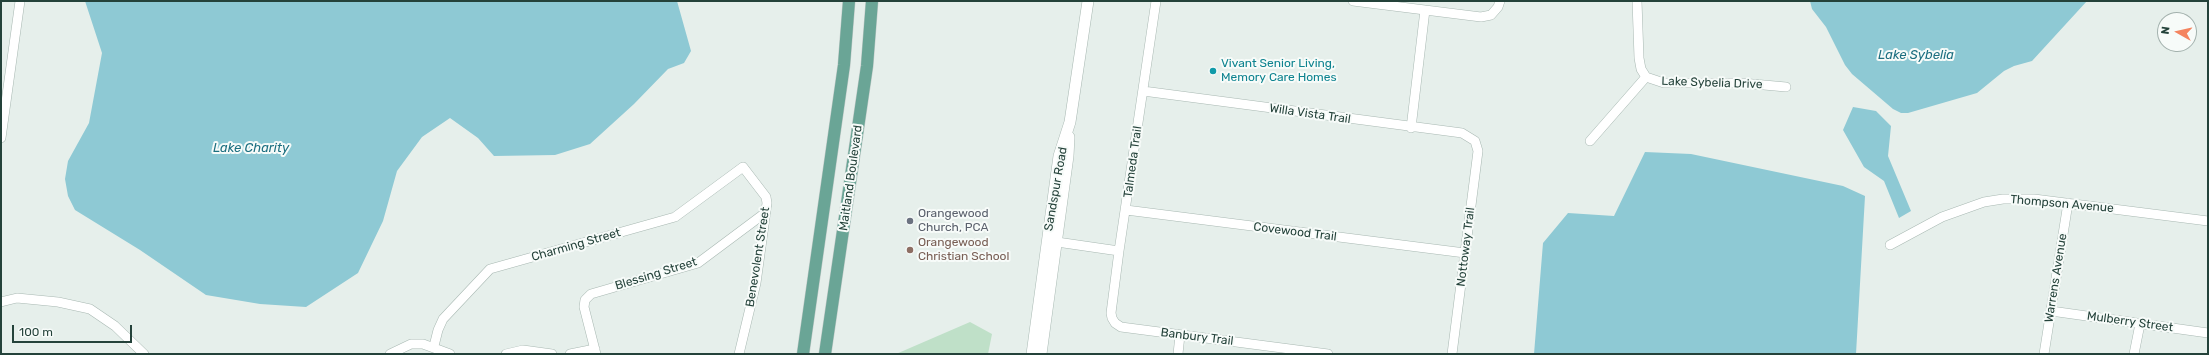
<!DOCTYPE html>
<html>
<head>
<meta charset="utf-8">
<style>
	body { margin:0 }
	#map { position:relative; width:2209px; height:355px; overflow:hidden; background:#e6efeb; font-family:Rubik,sans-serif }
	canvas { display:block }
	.frame { position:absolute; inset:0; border:2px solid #24423a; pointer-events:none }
	.north { position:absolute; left:2157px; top:12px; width:40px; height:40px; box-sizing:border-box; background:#f7fbf9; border:1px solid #a3b1ad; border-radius:50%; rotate:278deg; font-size:11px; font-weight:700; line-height:16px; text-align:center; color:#24423a }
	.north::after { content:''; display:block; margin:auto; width:14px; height:18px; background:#f4845f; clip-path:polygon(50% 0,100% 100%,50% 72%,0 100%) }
	.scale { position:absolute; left:12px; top:325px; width:120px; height:18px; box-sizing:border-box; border:2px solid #24423a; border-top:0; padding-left:5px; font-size:12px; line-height:14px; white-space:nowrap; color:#24423a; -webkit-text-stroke:3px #f7fbf9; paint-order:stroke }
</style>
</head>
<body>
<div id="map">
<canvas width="2209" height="355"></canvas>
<div class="frame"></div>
<div class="north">N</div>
<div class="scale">100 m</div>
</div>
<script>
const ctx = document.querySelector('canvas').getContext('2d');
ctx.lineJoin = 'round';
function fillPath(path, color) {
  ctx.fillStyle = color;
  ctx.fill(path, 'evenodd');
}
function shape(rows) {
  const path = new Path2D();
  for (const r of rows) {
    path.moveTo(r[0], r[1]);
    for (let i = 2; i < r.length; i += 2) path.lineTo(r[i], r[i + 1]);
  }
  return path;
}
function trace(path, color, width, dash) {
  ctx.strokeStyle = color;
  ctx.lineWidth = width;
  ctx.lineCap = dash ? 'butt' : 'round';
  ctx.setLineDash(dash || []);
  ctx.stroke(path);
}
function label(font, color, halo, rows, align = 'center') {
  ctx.font = font + ' Rubik,sans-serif';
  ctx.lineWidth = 4;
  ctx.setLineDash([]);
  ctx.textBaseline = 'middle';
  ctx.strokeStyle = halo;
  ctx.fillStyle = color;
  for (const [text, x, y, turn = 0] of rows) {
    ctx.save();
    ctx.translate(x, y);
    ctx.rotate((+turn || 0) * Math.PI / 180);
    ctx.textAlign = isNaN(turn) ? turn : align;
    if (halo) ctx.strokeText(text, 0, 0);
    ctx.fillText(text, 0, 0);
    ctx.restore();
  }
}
const green = shape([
	[970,322,992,334,988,354,896,354]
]);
const water = shape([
	[85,1,677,1,691,51,684,63,668,69,634,104,590,144,555,155,494,156,478,138,450,118,422,137,397,171,383,221,358,273,306,307,260,304,206,295,140,250,75,210,68,196,65,179,68,161,89,123,102,53],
	[1810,1,2087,1,2032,61,2014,66,2004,71,1977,93,1908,113,1901,113,1893,109,1852,74,1845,65,1826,27,1812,9],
	[1853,107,1876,111,1891,126,1888,156,1911,211,1899,218,1884,181,1864,167,1843,130],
	[1645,152,1691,154,1843,186,1865,196,1856,354,1534,354,1543,243,1568,213,1614,216]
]);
const minor = shape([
	[1156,1,1119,251,1111,313,1112,318,1115,323,1121,327,1328,354],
	[1353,1,1481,17,1491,15,1498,7,1500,1],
	[1637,1,1639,58,1641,69,1646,77,1664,83,1742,83,1786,87],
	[1143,91,1462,133,1475,141,1478,151,1452,354],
	[1411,128,1425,10],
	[1,138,20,1],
	[1590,141,1646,77],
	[1126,210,1465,253],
	[1057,242,1119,251],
	[1890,245,1942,217,1984,202,2003,199,2034,199,2208,221],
	[1,302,17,298,58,302,90,309,115,326,144,354],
	[2051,311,2208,333],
	[434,346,438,330,443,319,490,269,675,217,743,167,766,197,767,203,756,283,739,354],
	[390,354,411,344,423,344,450,354],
	[506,354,523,350,552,354],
	[570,354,595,349],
	[596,354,584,307,585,300,591,294,698,263,765,213],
	[1178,354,1180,335],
	[2044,354,2068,203],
	[2134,354,2140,324]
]);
const tertiary = shape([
	[1032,354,1059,156,1070,122,1088,1],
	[1041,354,1068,156,1069,137]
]);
const primary = shape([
	[803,354,844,65,849,1],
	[825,354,867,66,872,1]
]);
const markers = [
	[1213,71,4,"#0f9aa8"],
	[910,221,4,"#6b7280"],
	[910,250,4,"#8d6e63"]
];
const cultureNames = [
	["Vivant Senior Living,",1221,64],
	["Memory Care Homes",1221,78]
];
const streetNames = [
	["Lake Sybelia Drive",1712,83,2],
	["Willa Vista Trail",1310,114,8],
	["Talmeda Trail",1133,162,-82],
	["Maitland Boulevard",851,178,-82],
	["Sandspur Road",1056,189,-80],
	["Thompson Avenue",2062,204,5],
	["Covewood Trail",1295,232,7],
	["Charming Street",576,245,-16],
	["Nottoway Trail",1466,247,-83],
	["Benevolent Street",758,257,-81],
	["Blessing Street",656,274,-17],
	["Warrens Avenue",2056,278,-81],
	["Mulberry Street",2130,322,8],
	["Banbury Trail",1197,337,7]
];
const worshipNames = [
	["Orangewood",918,214],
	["Church, PCA",918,228]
];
const educationNames = [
	["Orangewood",918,243],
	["Christian School",918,257]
];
const waterNames = [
	["Lake Sybelia",1916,55],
	["Lake Charity",251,148]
];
fillPath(green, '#bfe0c8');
fillPath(water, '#8ec9d4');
trace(minor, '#a8b8b2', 10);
trace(tertiary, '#a8b8b2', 12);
trace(primary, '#c2cac8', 13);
trace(minor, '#fff', 9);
trace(tertiary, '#fff', 11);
trace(primary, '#6aa596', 12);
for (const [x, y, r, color] of markers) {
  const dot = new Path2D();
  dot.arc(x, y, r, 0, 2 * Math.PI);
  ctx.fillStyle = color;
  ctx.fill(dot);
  trace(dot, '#f7fbf9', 1.5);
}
label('12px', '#0d838f', '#f7fbf9', cultureNames, 'left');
label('12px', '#24423a', '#f7fbf9', streetNames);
label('12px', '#5b616d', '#f7fbf9', worshipNames, 'left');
label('12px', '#785e54', '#f7fbf9', educationNames, 'left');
label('italic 13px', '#1c6f80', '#f7fbf9', waterNames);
</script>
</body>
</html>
